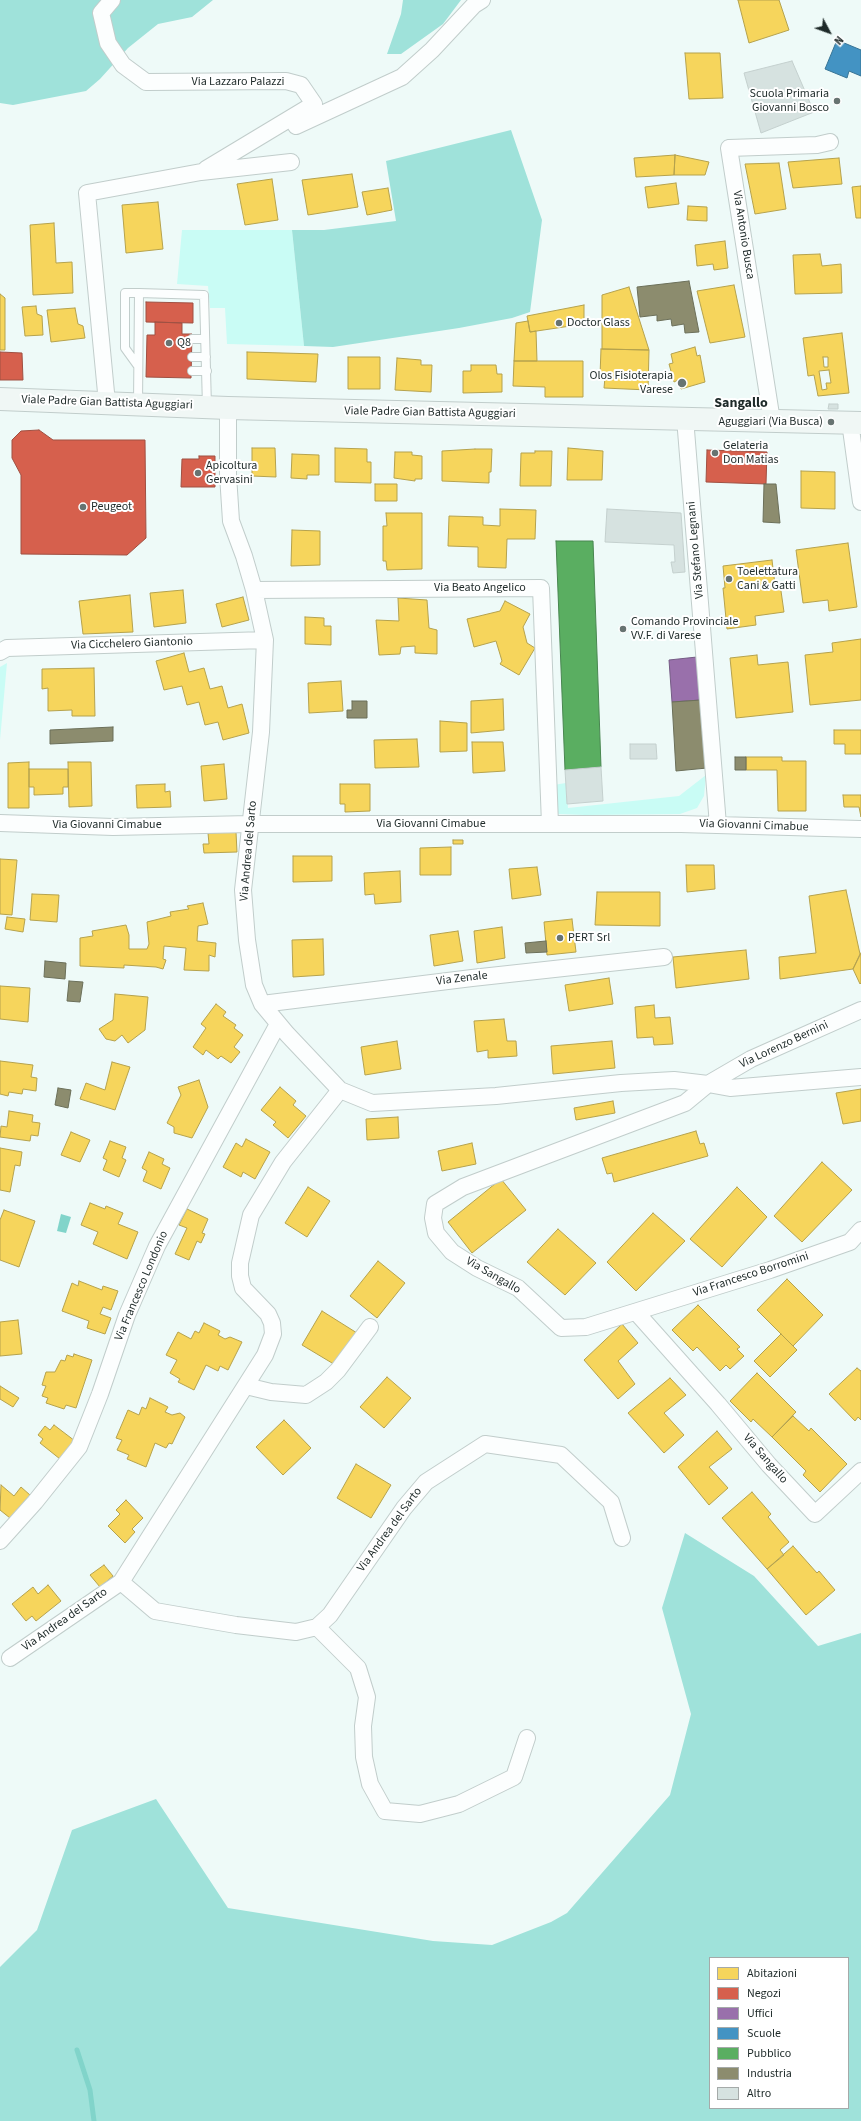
<!DOCTYPE html>
<html>
<head>
<meta charset="utf-8">
<style>
	body { margin:0 }
	#map { position:relative; width:861px; height:2121px; overflow:hidden; background:#eefaf8; font-family:"Source Sans 3",sans-serif }
	canvas { display:block }
	.legend { position:absolute; left:709px; top:1957px; width:140px; height:152px; box-sizing:border-box; background:#fff; border:1px solid #a5aaa9; margin:0; padding:5px 7px; list-style:none; font-size:12px; color:#1e2a29 }
	.legend li { display:flex; align-items:center; gap:8px; height:20px }
	.legend b { width:20px; border:1px solid #a5aaa9 }
	.north { position:absolute; left:809px; top:12px; width:40px; height:40px; -webkit-text-stroke:3px #fff; paint-order:stroke; rotate:131deg; font-size:11px; font-weight:700; line-height:16px; text-align:center; color:#1e2a29 }
	.north::after { content:''; display:block; margin:auto; width:14px; height:18px; background:#1e2a29; clip-path:polygon(50% 0,100% 100%,50% 72%,0 100%) }
</style>
</head>
<body>
<div id="map">
<canvas width="861" height="2121"></canvas>
<ul class="legend">
<li><b style="height:11px;background:#f6d55c"></b>Abitazioni</li>
<li><b style="height:11px;background:#d6604d"></b>Negozi</li>
<li><b style="height:11px;background:#9970ab"></b>Uffici</li>
<li><b style="height:11px;background:#4393c3"></b>Scuole</li>
<li><b style="height:11px;background:#5aae61"></b>Pubblico</li>
<li><b style="height:11px;background:#8c8c6e"></b>Industria</li>
<li><b style="height:11px;background:#d6e2e0"></b>Altro</li>
</ul>
<div class="north">N</div>
</div>
<script>
const ctx = document.querySelector('canvas').getContext('2d');
ctx.lineJoin = 'round';
function fillPath(path, color) {
  ctx.fillStyle = color;
  ctx.fill(path, 'evenodd');
}
function shape(rows) {
  const path = new Path2D();
  for (const r of rows) {
    path.moveTo(r[0], r[1]);
    for (let i = 2; i < r.length; i += 2) path.lineTo(r[i], r[i + 1]);
  }
  return path;
}
function trace(path, color, width, dash) {
  ctx.strokeStyle = color;
  ctx.lineWidth = width;
  ctx.lineCap = dash ? 'butt' : 'round';
  ctx.setLineDash(dash || []);
  ctx.stroke(path);
}
function label(font, color, halo, rows, align = 'center') {
  ctx.font = font + ' "Source Sans 3",sans-serif';
  ctx.lineWidth = 4;
  ctx.setLineDash([]);
  ctx.textBaseline = 'middle';
  ctx.strokeStyle = halo;
  ctx.fillStyle = color;
  for (const [text, x, y, turn = 0] of rows) {
    ctx.save();
    ctx.translate(x, y);
    ctx.rotate((+turn || 0) * Math.PI / 180);
    ctx.textAlign = isNaN(turn) ? turn : align;
    if (halo) ctx.strokeText(text, 0, 0);
    ctx.fillText(text, 0, 0);
    ctx.restore();
  }
}
const green = shape([
	[182,230,292,230,304,346,227,344,225,308,210,308,208,286,177,284],
	[7,663,0,740,0,667],
	[706,775,704,796,697,808,680,814,585,815,559,814,554,811,553,785,566,783,568,808,679,796]
]);
const forest = shape([
	[0,0,213,0,192,17,158,24,128,48,100,79,86,91,13,105,0,103],
	[403,0,461,0,443,24,401,54,387,54,401,14],
	[511,130,542,220,530,312,512,318,459,328,333,347,304,346,292,230,324,230,396,221,386,161],
	[685,1533,754,1576,818,1646,861,1633,861,2121,0,2121,0,1967,37,1930,72,1830,156,1799,228,1908,433,1941,492,1945,551,1922,567,1913,670,1795,691,1714,662,1608],
	[710,1958,848,1958,848,2108,710,2108]
]);
const water = shape([
	[61,1214,71,1217,66,1233,57,1231]
]);
const homes = shape([
	[738,0,779,0,789,30,749,43,738,0],
	[685,53,720,53,723,98,689,99,685,53],
	[675,155,709,162,705,175,674,175,675,155],
	[675,155,674,175,636,177,634,158,675,155],
	[839,158,842,184,793,188,788,162,839,158],
	[779,163,786,209,755,214,745,164,779,163],
	[352,174,358,207,308,215,302,180,352,174],
	[272,179,278,220,245,225,237,184,272,179],
	[676,183,679,204,648,208,645,187,676,183],
	[861,186,861,218,856,218,852,187,861,186],
	[388,188,392,210,367,215,362,192,388,188],
	[158,202,163,249,126,253,122,205,158,202],
	[688,206,707,207,707,221,687,220,688,206],
	[54,223,56,263,72,262,73,293,33,295,30,225,54,223],
	[725,241,728,268,714,270,713,264,697,266,695,245,725,241],
	[820,254,822,266,841,264,842,293,795,294,793,255,820,254],
	[734,285,745,337,710,343,697,291,734,285],
	[629,287,649,350,602,349,602,295,629,287],
	[0,294,5,298,5,350,0,350,0,294],
	[584,305,584,324,530,332,527,316,584,305],
	[36,306,37,314,42,316,43,335,25,336,22,307,36,306],
	[75,308,78,324,83,326,85,338,51,342,47,310,75,308],
	[528,321,530,332,536,331,537,361,514,361,516,323,528,321],
	[842,333,849,393,818,396,814,375,808,376,803,338,842,333],
	[695,347,697,356,700,355,705,382,681,389,678,380,674,382,669,364,673,363,671,354,695,347],
	[601,349,649,350,648,390,604,388,605,377,600,376,601,349],
	[247,352,318,354,316,382,247,379,247,352],
	[348,357,380,357,380,389,348,389,348,357],
	[823,357,828,357,828,367,824,367,823,357],
	[397,358,421,360,421,365,432,365,431,392,395,390,397,358],
	[514,361,583,361,583,397,545,397,545,387,513,386,514,361],
	[471,365,496,365,497,374,502,374,502,392,463,393,463,371,471,371,471,365],
	[829,370,831,383,826,383,827,389,822,390,819,371,829,370],
	[252,448,275,448,276,477,252,476,252,448],
	[335,448,367,449,367,462,371,462,371,483,335,482,335,448],
	[568,448,603,451,602,480,567,480,568,448],
	[475,449,492,449,491,472,489,472,489,483,442,481,442,451,475,449],
	[535,451,552,451,551,486,520,486,521,453,535,453,535,451],
	[395,452,412,452,412,455,422,456,422,479,415,479,415,481,394,478,395,452],
	[292,454,319,455,319,475,307,475,307,479,291,478,292,454],
	[801,471,835,472,835,509,801,508,801,471],
	[375,484,397,484,397,501,375,501,375,484],
	[500,509,536,510,535,539,507,539,506,568,478,567,478,547,448,546,449,516,483,517,483,525,500,526,500,509],
	[386,513,422,513,422,569,387,570,386,561,383,561,383,526,387,526,386,513],
	[292,530,320,531,320,565,291,566,292,530],
	[848,543,857,607,829,611,828,600,803,603,796,550,848,543],
	[772,560,775,585,780,584,784,612,755,616,756,625,727,629,723,588,725,588,723,566,772,560],
	[183,590,186,623,154,627,150,593,183,590],
	[130,595,133,632,83,634,79,601,130,595],
	[243,597,249,620,222,627,216,604,243,597],
	[398,598,427,600,429,628,437,630,437,654,415,653,415,646,401,647,400,654,379,655,376,620,399,621,398,598],
	[505,601,530,614,523,627,527,643,535,648,519,675,500,664,502,661,496,641,474,647,467,619,500,611,505,601],
	[305,617,324,618,324,626,331,626,331,645,305,644,305,617],
	[861,639,861,700,810,705,805,655,833,652,832,643,861,639],
	[184,653,189,672,204,668,210,689,222,686,228,708,242,704,249,733,223,740,218,722,205,725,199,702,187,705,182,686,164,690,156,661,184,653],
	[757,655,758,665,788,662,793,712,736,718,730,658,757,655],
	[94,668,95,716,72,716,72,710,48,711,48,688,42,689,42,669,94,668],
	[341,681,343,711,309,713,308,683,341,681],
	[503,699,504,730,471,733,471,701,503,699],
	[440,721,467,723,467,751,440,752,440,721],
	[834,730,861,730,861,754,845,754,845,744,834,744,834,730],
	[417,739,419,767,375,768,374,740,417,739],
	[472,742,503,742,505,771,473,773,472,742],
	[746,757,782,757,782,761,806,761,806,811,778,811,777,770,746,770,746,757],
	[29,762,29,808,8,808,8,763,29,762],
	[68,762,91,762,92,806,69,807,68,762],
	[224,764,227,799,204,801,201,766,224,764],
	[29,769,68,769,68,787,63,787,63,794,34,795,34,787,29,787,29,769],
	[165,784,165,792,170,791,171,807,137,808,136,785,165,784],
	[340,784,370,784,370,811,345,812,345,804,340,804,340,784],
	[843,795,861,795,861,817,859,807,844,807,843,795],
	[236,832,237,852,204,853,203,844,209,844,208,833,236,832],
	[453,840,463,840,463,844,453,844,453,840],
	[451,847,451,875,420,875,420,848,451,847],
	[293,856,332,856,332,881,293,882,293,856],
	[0,859,17,860,12,915,0,914,0,859],
	[686,865,714,865,715,889,687,892,686,865],
	[537,867,541,895,512,899,509,869,537,867],
	[400,871,401,902,375,904,374,894,365,895,364,873,400,871],
	[846,890,860,954,853,969,780,979,779,957,816,953,809,896,846,890],
	[597,892,660,892,660,926,595,925,597,892],
	[32,894,59,895,57,922,30,920,32,894],
	[203,903,208,924,198,926,197,941,216,943,215,957,209,955,209,971,184,970,186,948,164,946,163,959,166,960,163,969,156,967,124,965,124,968,80,966,80,938,93,936,92,931,126,925,129,935,129,949,147,949,149,944,147,922,171,916,170,912,189,909,187,906,203,903],
	[7,917,25,919,23,932,5,929,7,917],
	[572,919,576,952,547,955,544,922,572,919],
	[502,927,505,958,477,963,474,931,502,927],
	[458,931,463,961,434,966,430,935,458,931],
	[323,939,324,975,293,977,292,940,323,939],
	[746,950,749,979,676,988,673,957,746,950],
	[861,953,861,983,860,984,853,969,861,953],
	[609,978,613,1004,569,1011,565,985,609,978],
	[0,986,30,988,28,1022,0,1019,0,986],
	[115,994,148,997,145,1030,128,1043,122,1035,115,1041,106,1039,99,1029,113,1020,115,994],
	[216,1004,226,1012,223,1016,236,1025,234,1028,243,1035,234,1047,240,1052,231,1063,221,1056,218,1059,206,1050,203,1055,193,1047,206,1028,201,1024,216,1004],
	[654,1005,655,1018,670,1017,673,1044,654,1045,653,1037,637,1038,635,1007,654,1005],
	[504,1019,507,1041,516,1041,517,1056,488,1058,488,1050,477,1052,474,1021,504,1019],
	[397,1041,401,1069,365,1075,361,1047,397,1041],
	[612,1041,615,1068,553,1074,551,1046,612,1041],
	[0,1061,33,1065,31,1077,37,1078,36,1091,23,1089,22,1094,9,1092,8,1096,0,1094,0,1061],
	[112,1062,130,1067,115,1110,80,1099,86,1083,105,1090,112,1062],
	[199,1080,208,1107,192,1138,174,1133,174,1127,167,1123,181,1095,178,1087,199,1080],
	[280,1087,296,1101,293,1105,306,1116,288,1138,273,1125,276,1122,261,1110,280,1087],
	[861,1089,861,1121,843,1124,836,1093,861,1089],
	[613,1101,615,1113,576,1120,574,1108,613,1101],
	[9,1111,33,1115,32,1122,40,1123,38,1136,31,1135,30,1141,0,1137,1,1126,7,1127,9,1111],
	[398,1117,399,1138,367,1140,366,1119,398,1117],
	[696,1131,700,1144,704,1143,708,1156,614,1182,612,1173,607,1174,602,1158,696,1131],
	[71,1132,90,1140,80,1162,61,1155,71,1132],
	[246,1139,270,1152,255,1179,243,1172,241,1177,223,1167,236,1143,242,1147,246,1139],
	[110,1141,126,1147,122,1158,126,1160,119,1177,103,1170,107,1160,103,1158,110,1141],
	[472,1143,476,1164,442,1171,438,1151,472,1143],
	[0,1148,22,1152,20,1166,15,1165,10,1192,0,1190,0,1148],
	[149,1152,164,1159,162,1164,170,1168,161,1189,143,1181,147,1171,142,1168,149,1152],
	[822,1162,852,1190,802,1242,774,1216,822,1162],
	[501,1179,526,1210,472,1253,448,1222,501,1179],
	[308,1187,330,1201,307,1237,285,1223,308,1187],
	[737,1187,767,1217,722,1267,690,1239,737,1187],
	[90,1203,105,1209,106,1206,123,1213,118,1224,138,1232,127,1259,93,1244,98,1232,81,1225,90,1203],
	[187,1209,208,1219,202,1233,205,1234,201,1243,197,1241,189,1260,175,1254,187,1228,179,1225,187,1209],
	[4,1210,35,1221,19,1267,0,1260,0,1220,4,1210],
	[653,1213,685,1241,636,1291,607,1262,653,1213],
	[558,1229,596,1263,565,1295,527,1262,558,1229],
	[378,1261,405,1283,377,1318,350,1296,378,1261],
	[787,1279,823,1315,793,1346,757,1310,787,1279],
	[79,1281,102,1290,103,1286,118,1291,111,1310,103,1307,100,1314,111,1318,105,1334,87,1328,89,1321,62,1311,72,1283,78,1286,79,1281],
	[698,1305,740,1347,737,1349,744,1356,730,1369,726,1365,720,1371,697,1347,693,1351,672,1330,698,1305],
	[322,1311,357,1333,337,1366,302,1345,322,1311],
	[18,1320,22,1354,0,1356,0,1322,18,1320],
	[204,1323,220,1331,218,1335,225,1339,230,1337,242,1342,228,1370,220,1366,218,1371,206,1365,194,1390,178,1382,180,1379,170,1373,177,1360,166,1355,178,1332,191,1339,195,1331,199,1333,204,1323],
	[622,1324,638,1343,618,1361,635,1384,618,1399,584,1360,622,1324],
	[781,1334,797,1350,770,1377,754,1361,781,1334],
	[74,1354,92,1360,76,1408,66,1405,64,1409,46,1403,48,1398,42,1396,46,1386,42,1385,46,1372,55,1372,61,1360,65,1361,67,1355,73,1357,74,1354],
	[857,1368,861,1371,861,1420,858,1417,855,1421,829,1394,857,1368],
	[757,1373,796,1412,772,1437,753,1419,751,1422,730,1401,757,1373],
	[387,1377,411,1398,384,1428,360,1407,387,1377],
	[670,1378,686,1395,664,1413,684,1435,664,1453,628,1413,670,1378],
	[0,1386,19,1398,13,1407,0,1399,0,1386],
	[150,1398,168,1407,165,1412,172,1415,180,1413,185,1417,172,1444,169,1443,166,1448,155,1443,146,1467,127,1459,129,1455,117,1450,122,1440,116,1438,128,1410,139,1415,142,1407,146,1409,150,1398],
	[793,1416,809,1431,811,1428,847,1464,820,1492,803,1475,806,1471,772,1437,793,1416],
	[284,1420,311,1448,283,1475,256,1447,284,1420],
	[54,1425,75,1441,60,1459,40,1443,43,1439,38,1435,45,1426,50,1430,54,1425],
	[717,1431,732,1449,709,1467,728,1488,709,1505,678,1467,717,1431],
	[356,1464,391,1485,371,1518,337,1498,356,1464],
	[1,1485,14,1496,21,1487,30,1495,10,1518,0,1510,1,1485],
	[752,1492,771,1514,768,1517,789,1542,780,1550,784,1555,767,1569,722,1518,752,1492],
	[126,1500,143,1518,132,1529,135,1532,125,1543,108,1526,120,1514,116,1510,126,1500],
	[793,1546,817,1573,819,1571,835,1590,806,1615,767,1569,793,1546],
	[104,1565,113,1576,100,1587,90,1575,104,1565],
	[48,1585,61,1601,36,1621,32,1616,26,1621,12,1604,33,1587,38,1594,48,1585]
]);
const shops = shape([
	[146,302,193,303,193,323,146,322,146,302],
	[155,322,182,323,182,334,192,334,191,378,146,377,147,335,155,335,155,322],
	[0,352,22,353,23,380,0,380,0,352],
	[39,430,53,440,145,440,146,538,127,555,21,554,21,475,12,458,12,440,21,431,39,430],
	[707,450,767,452,766,484,706,482,707,450],
	[199,456,215,456,215,487,181,487,182,459,199,459,199,456]
]);
const offices = shape([
	[697,657,701,700,672,702,669,660,697,657]
]);
const schools = shape([
	[837,40,861,50,861,76,849,71,847,78,825,69,837,40]
]);
const public = shape([
	[556,541,593,541,601,767,565,770,556,541]
]);
const industry = shape([
	[689,281,699,332,685,333,684,324,672,326,671,319,657,321,657,315,640,317,637,287,689,281],
	[764,484,776,484,780,523,763,522,764,484],
	[701,700,707,768,676,771,672,702,701,700],
	[352,701,367,701,367,718,347,718,347,710,352,710,352,701],
	[113,727,113,741,50,744,50,730,113,727],
	[735,757,746,757,746,770,735,770,735,757],
	[546,941,547,952,526,953,525,943,546,941],
	[45,961,66,963,65,979,44,977,45,961],
	[69,981,83,982,80,1002,67,1001,69,981],
	[58,1088,71,1090,68,1108,55,1105,58,1088]
]);
const stream = shape([
	[77,2050,90,2090,94,2121]
]);
const building = shape([
	[792,61,814,112,761,133,744,73,792,61],
	[829,404,838,404,838,409,828,409,829,404],
	[607,509,681,513,685,572,673,573,671,562,675,562,674,545,605,542,607,509],
	[630,744,656,744,657,759,630,759,630,744],
	[601,767,603,801,567,804,565,770,601,767]
]);
const lane = shape([
	[192,339,205,339],
	[192,357,206,357],
	[138,366,125,348,125,293,139,293],
	[192,371,207,371],
	[138,404,139,293,204,295,207,407]
]);
const street = shape([
	[112,0,101,13,108,43,123,65,146,82,286,81,301,85,314,104,206,169],
	[296,126,402,77,432,50,474,5,482,0],
	[107,403,87,193,201,172,291,162],
	[228,408,228,475,231,521,244,556,254,590,265,640,261,732,243,890,247,940,254,985,262,1004,287,1034,340,1090,372,1103,496,1096,621,1083,674,1080,708,1084,751,1059,861,1010],
	[685,418,718,825],
	[772,421,729,148,817,145,830,142],
	[850,422,861,502],
	[254,590,541,588,550,824],
	[0,652,7,648,265,640],
	[0,823,113,827,250,824,681,824,861,829],
	[262,1004,472,978,664,957],
	[861,1077,730,1088,708,1084,685,1103,463,1187,435,1204,433,1218,436,1233,452,1252,477,1268,518,1288,561,1328,586,1327,770,1270,850,1242,861,1230],
	[636,1312,718,1404,769,1465,815,1514,861,1471],
	[246,1386,271,1392,306,1395,326,1382,338,1370,370,1327],
	[0,1541,35,1502,79,1447,100,1394,127,1315,157,1246,278,1024],
	[121,1582,155,1611,236,1625,296,1632,317,1627,330,1615,404,1508,426,1482,485,1444,561,1455,611,1502,622,1538],
	[317,1627,358,1668,367,1697,363,1726,364,1757,370,1784,385,1811,420,1814,459,1804,514,1777,527,1738],
	[10,1658,121,1582,265,1355,273,1334,272,1323,268,1314,243,1288,240,1276,240,1263,251,1215,283,1162,340,1090]
]);
const secondary = shape([
	[0,399,228,408,861,423]
]);
const markers = [
	[837,101,4,"#677371"],
	[559,323,4,"#677371"],
	[169,343,4,"#677371"],
	[682,383,5,"#677371"],
	[831,422,4,"#677371"],
	[715,453,4,"#677371"],
	[198,473,4,"#677371"],
	[83,507,4,"#677371"],
	[729,579,4,"#677371"],
	[623,629,4,"#677371"],
	[560,938,4,"#677371"]
];
const streetNames = [
	["Via Lazzaro Palazzi",238,82],
	["Via Antonio Busca",743,235,81],
	["Viale Padre Gian Battista Aguggiari",107,403,2],
	["Viale Padre Gian Battista Aguggiari",430,413,1],
	["Via Stefano Legnani",696,550,-95],
	["Via Beato Angelico",480,588],
	["Via Cicchelero Giantonio",132,644,-2],
	["Via Giovanni Cimabue",431,824],
	["Via Giovanni Cimabue",107,825],
	["Via Giovanni Cimabue",754,826,2],
	["Via Andrea del Sarto",249,851,-85],
	["Via Zenale",462,979,-7],
	["Via Lorenzo Bernini",784,1045,-25],
	["Via Francesco Borromini",751,1275,-18],
	["Via Sangallo",493,1276,30],
	["Via Francesco Londonio",142,1286,-67],
	["Via Sangallo",765,1459,49],
	["Via Andrea del Sarto",390,1530,-54],
	["Via Andrea del Sarto",65,1620,-35]
];
const poiNames = [
	["Scuola Primaria",829,94,"right"],
	["Giovanni Bosco",829,108,"right"],
	["Doctor Glass",567,323],
	["Q8",177,343],
	["Olos Fisioterapia",673,376,"right"],
	["Varese",673,390,"right"],
	["Aguggiari (Via Busca)",823,422,"right"],
	["Gelateria",723,446],
	["Don Matias",723,460],
	["Apicoltura",206,466],
	["Gervasini",206,480],
	["Peugeot",91,507],
	["Toelettatura",737,572],
	["Cani & Gatti",737,586],
	["Comando Provinciale",631,622],
	["VV.F. di Varese",631,636],
	["PERT Srl",568,938]
];
const quarterNames = [
	["Sangallo",741,404]
];
fillPath(green, '#c9fcf5');
fillPath(forest, '#9fe2da');
fillPath(water, '#81d4ca');
fillPath(homes, '#f6d55c');
trace(homes, '#b5a24d', 1);
fillPath(shops, '#d6604d');
trace(shops, '#9f5042', 1);
fillPath(offices, '#9970ab');
trace(offices, '#745b84', 1);
fillPath(schools, '#4393c3');
trace(schools, '#387495', 1);
fillPath(public, '#5aae61');
trace(public, '#488650', 1);
fillPath(industry, '#8c8c6e');
trace(industry, '#6b6f59', 1);
trace(stream, '#81d4ca', 5);
fillPath(building, '#d6e2e0');
trace(building, '#c4d0ce', 1);
trace(lane, '#c1cdcb', 10);
trace(street, '#c1cdcb', 18);
trace(secondary, '#c1cdcb', 24);
trace(lane, '#fcfefe', 8);
trace(street, '#fcfefe', 16);
trace(secondary, '#f0f7f5', 22);
for (const [x, y, r, color] of markers) {
  const dot = new Path2D();
  dot.arc(x, y, r, 0, 2 * Math.PI);
  ctx.fillStyle = color;
  ctx.fill(dot);
  trace(dot, '#fff', 1.5);
}
label('12px', '#1e2a29', '#fff', streetNames);
label('12px', '#1e2a29', '#fff', poiNames, 'left');
label('bold 14px', '#1e2a29', '#fff', quarterNames);
</script>
</body>
</html>
